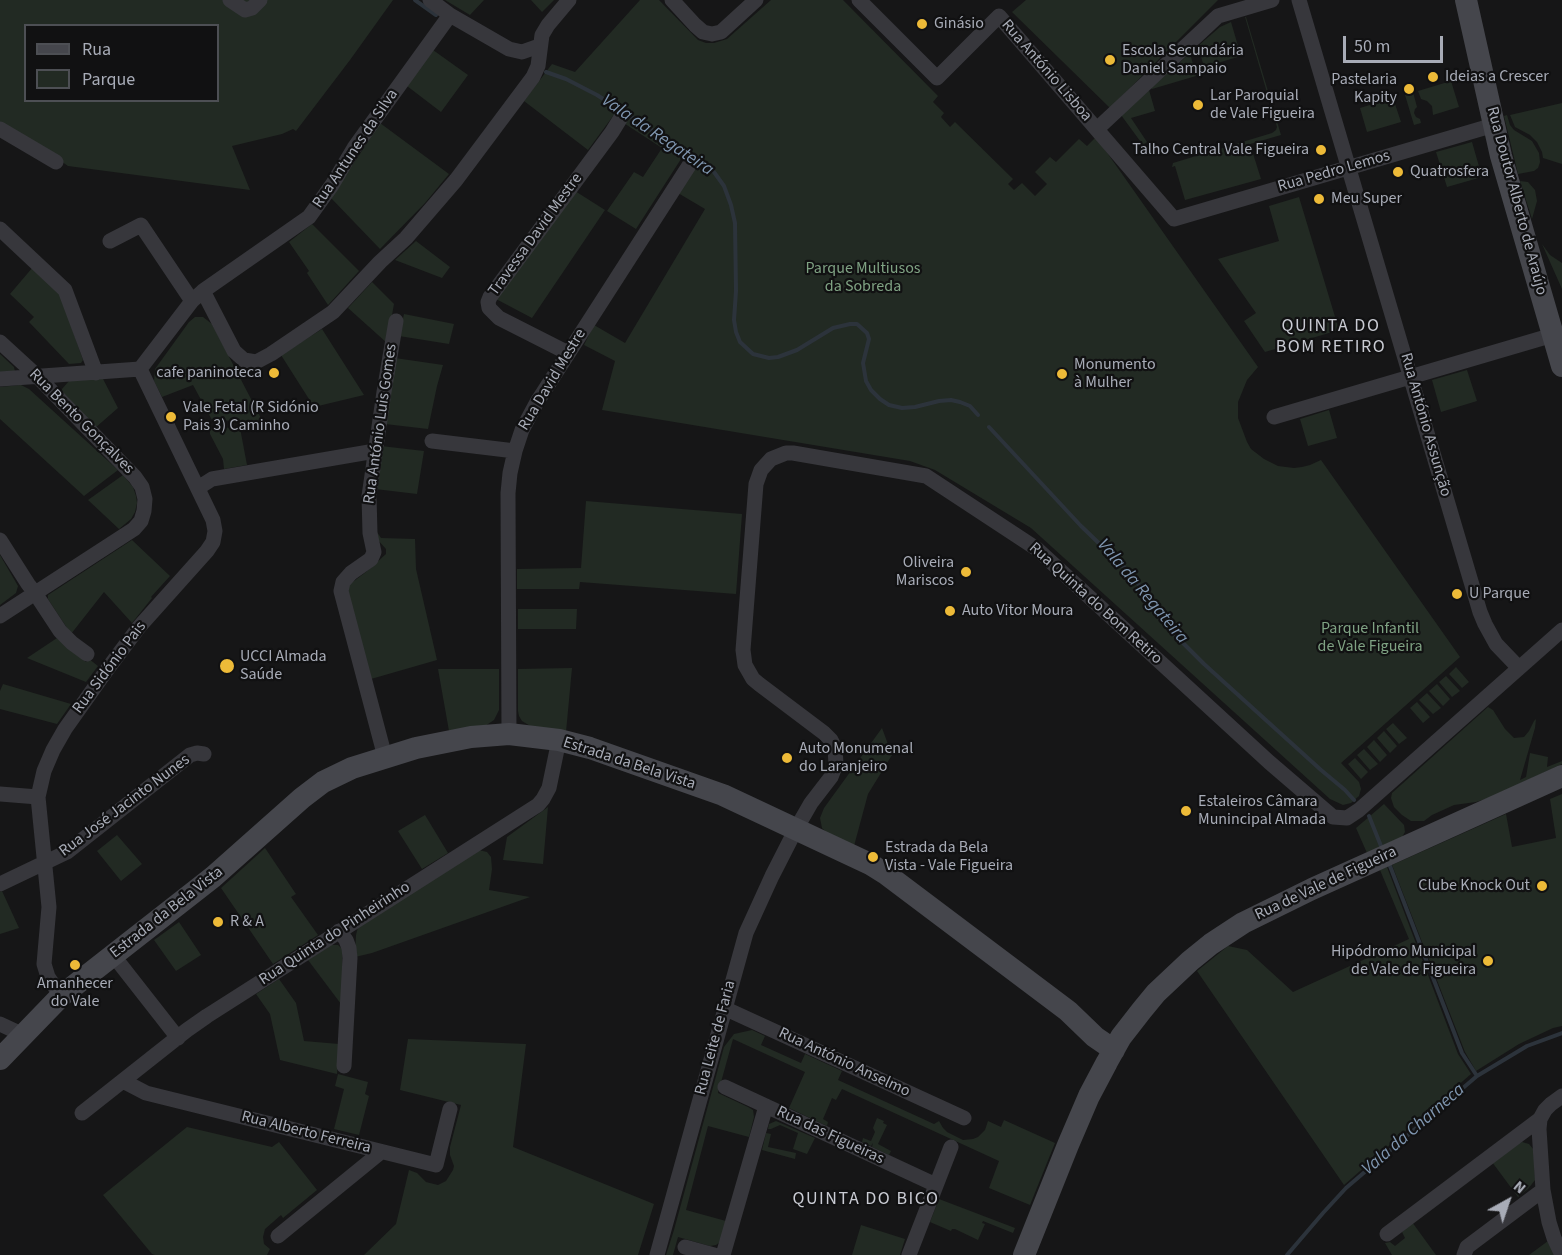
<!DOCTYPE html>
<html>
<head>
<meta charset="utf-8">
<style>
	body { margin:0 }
	#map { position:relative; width:1562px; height:1255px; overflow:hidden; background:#161617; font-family:"Source Sans 3",sans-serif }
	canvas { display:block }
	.legend { position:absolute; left:24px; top:24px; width:195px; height:78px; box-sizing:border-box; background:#111112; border:2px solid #4d4f54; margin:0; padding:8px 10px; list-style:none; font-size:18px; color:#a8acb7 }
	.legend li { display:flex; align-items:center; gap:12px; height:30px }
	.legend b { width:30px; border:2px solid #4d4f54 }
	.north { position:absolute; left:1478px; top:1171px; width:60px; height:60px; -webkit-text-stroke:4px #111112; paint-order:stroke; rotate:40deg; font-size:16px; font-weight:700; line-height:24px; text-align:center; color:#a8acb7 }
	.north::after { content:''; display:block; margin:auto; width:21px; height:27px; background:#a8acb7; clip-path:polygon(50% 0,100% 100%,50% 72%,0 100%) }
	.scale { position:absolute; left:1343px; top:36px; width:100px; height:27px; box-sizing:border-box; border:3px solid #a8acb7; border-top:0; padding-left:8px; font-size:18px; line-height:21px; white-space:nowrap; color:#a8acb7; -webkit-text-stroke:4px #111112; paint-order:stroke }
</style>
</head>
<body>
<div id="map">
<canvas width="1562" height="1255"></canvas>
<ul class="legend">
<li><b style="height:8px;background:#45464c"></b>Rua</li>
<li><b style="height:16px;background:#222a23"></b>Parque</li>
</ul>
<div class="north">N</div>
<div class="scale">50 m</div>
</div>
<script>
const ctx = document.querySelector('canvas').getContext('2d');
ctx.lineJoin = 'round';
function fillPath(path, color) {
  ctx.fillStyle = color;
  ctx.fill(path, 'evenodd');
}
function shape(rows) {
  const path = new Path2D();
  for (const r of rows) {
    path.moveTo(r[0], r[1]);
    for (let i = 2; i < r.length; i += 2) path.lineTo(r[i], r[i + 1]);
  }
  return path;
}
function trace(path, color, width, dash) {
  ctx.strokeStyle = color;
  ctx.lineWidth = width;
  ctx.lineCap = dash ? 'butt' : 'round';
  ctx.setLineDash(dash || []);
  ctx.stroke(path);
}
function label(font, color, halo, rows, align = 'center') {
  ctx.font = font + ' "Source Sans 3",sans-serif';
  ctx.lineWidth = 4.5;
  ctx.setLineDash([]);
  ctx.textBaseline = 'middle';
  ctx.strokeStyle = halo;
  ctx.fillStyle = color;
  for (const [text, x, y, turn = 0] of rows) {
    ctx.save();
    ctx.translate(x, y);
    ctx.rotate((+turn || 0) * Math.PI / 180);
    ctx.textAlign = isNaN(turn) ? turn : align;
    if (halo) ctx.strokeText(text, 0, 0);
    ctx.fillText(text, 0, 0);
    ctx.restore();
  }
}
const green = shape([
	[0,0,393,0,350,60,296,131,293,129,282,134,232,146,250,190,68,166,35,143,0,122],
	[26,26,218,26,218,100,26,100],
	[445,0,484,0,470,15],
	[531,0,554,0,542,12],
	[640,0,659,0,698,40,706,43,714,43,727,39,771,0,843,0,938,96,933,102,944,113,941,117,950,127,955,122,1013,179,1008,184,1014,190,1022,183,1035,196,1047,184,1035,172,1050,157,1056,162,1079,139,1087,146,1096,137,1258,367,1247,380,1238,402,1238,418,1247,442,1251,449,1264,459,1278,466,1294,468,1302,467,1310,465,1321,460,1460,657,1341,763,1359,782,1361,789,1359,796,1351,803,1343,805,1330,799,1031,528,935,470,910,461,602,410,615,361,584,345,594,325,625,343,705,209,678,193,688,163,681,159,636,229,607,211,634,172,643,177,662,148,613,116,588,150,524,101,552,64,575,72],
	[1026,0,1218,0,1110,108,1012,12],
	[1245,17,1246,17,1281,135,1250,144,1261,179,1185,200,1175,166,1172,167,1173,163,1272,133,1276,130,1277,127],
	[1231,22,1241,56,1204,67,1198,46,1220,27],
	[433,50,468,75,441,112,407,86],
	[1190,53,1196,76,1152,89,1151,88],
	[1451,81,1459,107,1433,115,1432,106,1427,101,1421,99,1418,91],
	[1149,90,1155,111,1131,118,1147,142,1143,145,1121,115],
	[1413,92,1417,107,1415,109,1414,113,1416,117,1420,119,1421,123,1414,125,1405,95],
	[1393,98,1401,122,1367,132,1360,108],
	[1562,103,1562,164,1543,158,1542,152,1537,142,1530,135,1515,127,1510,115],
	[1507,115,1510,125,1514,130,1532,141,1539,153,1540,162,1538,168,1534,171,1518,174,1504,116],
	[380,123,449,174,425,203,380,249,331,198],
	[1472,142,1482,177,1447,187,1436,152],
	[1520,181,1528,182,1535,190,1537,201,1532,219],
	[575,191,605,210,532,318,496,299],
	[1299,197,1339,330,1265,352,1244,321,1256,313,1218,259,1279,241,1269,206],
	[312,224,359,271,328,305,307,273,309,271,289,242],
	[416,241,450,267,442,278,395,260],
	[1542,244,1550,255,1562,263,1562,289],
	[33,267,61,296,83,360,81,363,69,364,29,322,34,317,10,294],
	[372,282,394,304,387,343,348,308],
	[404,314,454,324,449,344,399,336],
	[195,317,203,317,212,324,263,422,212,420,193,385,162,397,154,381,155,369,189,322],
	[322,329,364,395,314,407,281,355],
	[0,354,14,367,15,372,0,374],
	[395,358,443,365,437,386,428,429,385,424],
	[1467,370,1477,401,1441,412,1432,380],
	[102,377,118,408,95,428,62,392,62,389,69,381],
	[21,385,29,389,118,470,84,496,0,419,0,387],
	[1329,410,1337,438,1308,446,1300,419],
	[210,427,240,428,247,465,224,469,223,459,210,434],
	[381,446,424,451,417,494,375,489],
	[123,475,133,487,136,496,137,503,135,512,131,519,119,529,88,500],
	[586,501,742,514,736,594,580,582,579,589,517,589,517,569,581,568],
	[377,532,381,538,415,539,416,569,437,660,371,679,346,590,350,584,366,572,386,554,386,549,377,539],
	[132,540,170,576,151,597,152,598,132,623,104,592,71,634,48,599,48,595],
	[0,555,18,586,16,593,0,605],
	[518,609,577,609,576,629,518,629],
	[57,638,86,662,89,659,98,666,86,682,27,658],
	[1456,667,1469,682,1462,688,1449,674],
	[572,668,566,732,532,727,522,721,519,716,518,711,518,669],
	[438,669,499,669,499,710,494,720,485,726,449,731],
	[1446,676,1460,691,1452,697,1439,682],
	[3,684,71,704,57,724,0,709,0,691],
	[1437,684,1450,699,1443,706,1429,691],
	[1427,693,1441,708,1433,714,1419,700],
	[1417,702,1430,717,1423,723,1410,708],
	[1488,707,1493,710,1505,729,1514,738,1524,737,1529,731,1534,721,1536,719,1535,728,1520,780,1526,777,1530,753,1548,757,1547,767,1562,761,1562,764,1489,798,1476,802,1454,805,1432,815,1424,821,1411,821,1402,815,1394,807,1391,798,1392,793],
	[1393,723,1407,738,1399,744,1386,729],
	[882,728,892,755,868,794,854,846,826,832,822,828,820,818,824,808],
	[1384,731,1397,746,1390,753,1377,738],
	[1374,740,1387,755,1380,762,1367,747],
	[1364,749,1378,764,1370,770,1357,755],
	[1355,758,1368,772,1361,779,1348,764],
	[1562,794,1562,1026,1553,1028,1519,1044,1476,1071,1465,1052,1392,865,1506,814,1512,847,1556,838,1550,799],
	[1384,804,1404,825,1405,832,1402,837,1367,853,1356,828],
	[548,807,543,864,503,860,507,837],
	[425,815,448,853,422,869,398,831],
	[117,835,142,864,121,881,97,851],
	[265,848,296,894,291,897,318,935,273,964,221,888],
	[479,850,487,852,491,857,492,869,489,890,530,897,372,953,355,957,356,935,358,927],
	[1387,867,1458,1054,1471,1074,1344,1185,1197,971,1228,946,1247,950,1293,992,1409,939,1380,870],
	[2,891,19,928,0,934,0,892],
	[179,922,201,955,176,971,154,940],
	[331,945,338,945,342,949,344,1008,308,960],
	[279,979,296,1003,304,1041,339,1044,337,1074,280,1060,270,1014,256,994],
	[752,1030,765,1036,761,1045,801,1063,805,1054,842,1071,838,1080,934,1124,939,1121,943,1128,947,1132,963,1140,973,1139,978,1137,985,1130,988,1121,1001,1127,1004,1120,1055,1143,1030,1205,989,1188,999,1161,842,1089,836,1100,832,1098,823,1119,828,1122,827,1126,789,1108,805,1072,733,1039,718,1093,748,1107,753,1110,754,1117,749,1137,708,1126,686,1210,726,1221,720,1242,716,1245,710,1246,678,1237,673,1255,666,1255,674,1230,724,1047,734,1034],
	[408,1039,526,1044,513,1147,654,1204,638,1255,364,1255,396,1224,409,1170,417,1173,426,1182,438,1185,446,1181,453,1170,454,1166,450,1155,450,1147,461,1105,400,1090],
	[338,1074,368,1082,365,1094,369,1096,359,1135,334,1129,344,1089,335,1086],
	[877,1118,884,1121,883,1123,887,1125,878,1144,891,1151,889,1155,872,1147,873,1143,871,1146,862,1142,863,1138,871,1141,875,1132,873,1128],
	[776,1121,815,1138,807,1154,793,1149,798,1133,780,1125,771,1129,768,1129,769,1124],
	[187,1127,272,1147,279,1142,317,1190,283,1218,281,1215,265,1229,263,1237,264,1244,270,1249,267,1255,155,1255,152,1254,103,1195],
	[766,1133,771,1134,768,1147,796,1153,795,1159,762,1150],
	[1522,1142,1529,1144,1534,1150,1535,1180,1528,1189,1518,1197,1492,1162,1518,1143],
	[939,1199,1015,1228,1013,1233,983,1221,982,1223,985,1224,978,1240,955,1229,952,1229,951,1231,930,1222],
	[1412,1222,1436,1255,1392,1255,1385,1243,1390,1242,1395,1246,1405,1238,1402,1232],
	[861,1225,905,1239,900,1255,852,1255],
	[1548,1241,1555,1255,1529,1255]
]);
const stream = shape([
	[415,0,436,15],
	[546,72,566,79,597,95,700,161,714,172,724,186,731,205,735,223,736,291,734,320,736,332,740,342,753,354,769,358,778,357,797,350,833,328,850,324,857,324,867,333,869,339,863,363,866,381,871,390,880,399,889,405,902,408,915,407,939,401,951,400,960,402,970,406,978,415],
	[989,427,1081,526,1131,574,1144,592,1161,620,1181,641,1204,664,1321,770,1345,790,1354,800],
	[1369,816,1381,846],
	[1390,866,1462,1053,1477,1076],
	[1287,1255,1323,1213,1346,1188,1477,1076,1527,1046,1562,1033]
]);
const street = shape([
	[230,0,245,10,252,8,260,0],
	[430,0,450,15,509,49,522,52,539,46],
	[672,0,695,25,703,32,712,34,721,32,756,0],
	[859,0,937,78,999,16,1174,219,1494,125],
	[1299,0,1480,612,1485,624,1496,644,1519,668],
	[0,129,56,162],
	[1097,129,1218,16,1272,0],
	[0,229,65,290,96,373],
	[110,241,141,225,192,301],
	[203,291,234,351,244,360,256,362,271,354,333,312,380,262,406,238,456,180,533,77,538,66,542,35,548,25,569,0],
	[0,342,36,375,135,477,142,487,145,499,144,511,141,521,134,529,0,616],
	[568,353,499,318,489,308,488,302,490,297,612,132,620,119],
	[0,379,140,369,192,301,203,291,309,217,332,185,354,148,450,15],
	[1274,417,1553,335,1562,334],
	[432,441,515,451],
	[198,488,212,479,375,451],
	[0,540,28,584,35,593,60,631,72,643,87,654],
	[509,734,508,493,510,473,515,451,522,430,537,402,690,164],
	[385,757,341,591,343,582,351,573,371,559,374,552,370,533,369,496,384,392,396,321],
	[0,794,38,797],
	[0,884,67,852,190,755,197,753,204,754],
	[339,931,346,940,349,948,350,958,344,1066],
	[113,955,178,1038],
	[61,996,48,977,44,964,49,907,38,797,44,771,53,750,65,729,109,667,139,627,207,551,213,542,215,531,213,520,140,369],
	[724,1008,964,1118],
	[0,1024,15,1031,21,1037],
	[123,1081,146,1093,436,1165,450,1109],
	[725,1087,936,1185],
	[82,1113,187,1030,207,1016,538,805,543,799,549,788,559,740],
	[1540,1119,1539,1129,1543,1190,1549,1222,1554,1238,1562,1255],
	[1387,1234,1540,1119,1545,1110,1551,1104,1562,1096],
	[278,1236,381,1152],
	[685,1247,714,1255],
	[657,1255,746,933,772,876,796,829,811,803,831,777,836,764,835,748,831,740,824,733,759,684,753,679,745,665,743,650,756,484,761,470,771,459,786,453,793,453,926,476,1037,549,1269,762,1333,817,1347,818,1359,810,1562,630],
	[723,1255,766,1106],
	[909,1255,951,1147],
	[1464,1255,1467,1247,1543,1190]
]);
const secondary = shape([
	[1466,0,1501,156,1562,366],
	[0,1059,61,996,213,877,302,798,323,782,352,768,416,748,471,737,509,734,559,740,590,748,723,795,870,864,886,874,1068,1011,1095,1037,1114,1050],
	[1024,1255,1068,1145,1089,1096,1107,1062,1121,1037,1142,1010,1156,993,1190,961,1211,944,1243,923,1312,889,1562,776]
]);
const markers = [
	[922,24,6,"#edba38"],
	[1110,60,6,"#edba38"],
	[1433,77,6,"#edba38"],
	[1409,89,6,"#edba38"],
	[1198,105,6,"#edba38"],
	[1321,150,6,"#edba38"],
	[1398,172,6,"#edba38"],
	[1319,199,6,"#edba38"],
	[274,373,6,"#edba38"],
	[1062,374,6,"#edba38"],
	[171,417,6,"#edba38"],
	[966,572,6,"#edba38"],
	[1457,594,6,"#edba38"],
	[950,611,6,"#edba38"],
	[227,666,8,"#edba38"],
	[787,758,6,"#edba38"],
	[1186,811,6,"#edba38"],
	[873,857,6,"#edba38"],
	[1542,886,6,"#edba38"],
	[218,922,6,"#edba38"],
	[1488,961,6,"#edba38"],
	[75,965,6,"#edba38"]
];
const poiNames = [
	["Ginásio",934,24],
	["Escola Secundária",1122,51],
	["Daniel Sampaio",1122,69],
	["Ideias a Crescer",1445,77],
	["Pastelaria",1397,80,"right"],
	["Kapity",1397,98,"right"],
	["Lar Paroquial",1210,96],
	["de Vale Figueira",1210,114],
	["Talho Central Vale Figueira",1309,150,"right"],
	["Quatrosfera",1410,172],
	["Meu Super",1331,199],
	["Monumento",1074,365],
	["à Mulher",1074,383],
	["cafe paninoteca",262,373,"right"],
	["Vale Fetal (R Sidónio",183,408],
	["Pais 3) Caminho",183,426],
	["Oliveira",954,563,"right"],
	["Mariscos",954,581,"right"],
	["U Parque",1469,594],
	["Auto Vitor Moura",962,611],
	["UCCI Almada",240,657],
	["Saúde",240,675],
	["Auto Monumenal",799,749],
	["do Laranjeiro",799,767],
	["Estaleiros Câmara",1198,802],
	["Munincipal Almada",1198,820],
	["Estrada da Bela",885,848],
	["Vista - Vale Figueira",885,866],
	["Clube Knock Out",1530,886,"right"],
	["R & A",230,922],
	["Hipódromo Municipal",1476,952,"right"],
	["de Vale de Figueira",1476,970,"right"],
	["Amanhecer",75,984,"center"],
	["do Vale",75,1002,"center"]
];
const streetNames = [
	["Rua António Lisboa",1046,71,49],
	["Rua Antunes da Silva",356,149,-56],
	["Rua Pedro Lemos",1334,172,-16],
	["Rua Doutor Alberto de Araújo",1516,201,75],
	["Travessa David Mestre",536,235,-54],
	["Rua David Mestre",553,380,-59],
	["Rua Bento Gonçalves",81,422,45],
	["Rua António Luis Gomes",381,424,-82],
	["Rua António Assunção",1425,425,74],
	["Rua Quinta do Bom Retiro",1095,604,42],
	["Rua Sidónio Pais",110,668,-53],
	["Estrada da Bela Vista",629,764,18],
	["Rua José Jacinto Nunes",125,806,-37],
	["Rua de Vale de Figueira",1326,884,-25],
	["Estrada da Bela Vista",167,913,-38],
	["Rua Quinta do Pinheirinho",335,934,-33],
	["Rua Leite de Faria",716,1038,-75],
	["Rua António Anselmo",844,1063,25],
	["Rua Alberto Ferreira",306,1133,14],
	["Rua das Figueiras",830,1136,25]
];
const parkNames = [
	["Parque Multiusos",863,269],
	["da Sobreda",863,287],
	["Parque Infantil",1370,629],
	["de Vale Figueira",1370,647]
];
const waterNames = [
	["Vala da Regateira",657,136,34],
	["Vala da Regateira",1142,592,50],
	["Vala da Charneca",1414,1130,-41]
];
const neighbourhoodNames = [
	["QUINTA DO",1331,327],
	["BOM RETIRO",1331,348],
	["QUINTA DO BICO",866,1200]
];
fillPath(green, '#222a23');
trace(stream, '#2c333b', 4);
trace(street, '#37373c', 15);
trace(secondary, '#45464c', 22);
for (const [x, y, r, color] of markers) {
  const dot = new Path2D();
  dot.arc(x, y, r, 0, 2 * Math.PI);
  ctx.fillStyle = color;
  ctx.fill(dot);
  trace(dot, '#111112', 2);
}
label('16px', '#a8acb7', '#111112', poiNames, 'left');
label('16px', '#a8acb7', '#111112', streetNames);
label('16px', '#7fa283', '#111112', parkNames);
label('italic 18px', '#8097b1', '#111112', waterNames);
ctx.letterSpacing = '1.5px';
label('18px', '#c9cbd3', '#111112', neighbourhoodNames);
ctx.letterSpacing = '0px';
</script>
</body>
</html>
